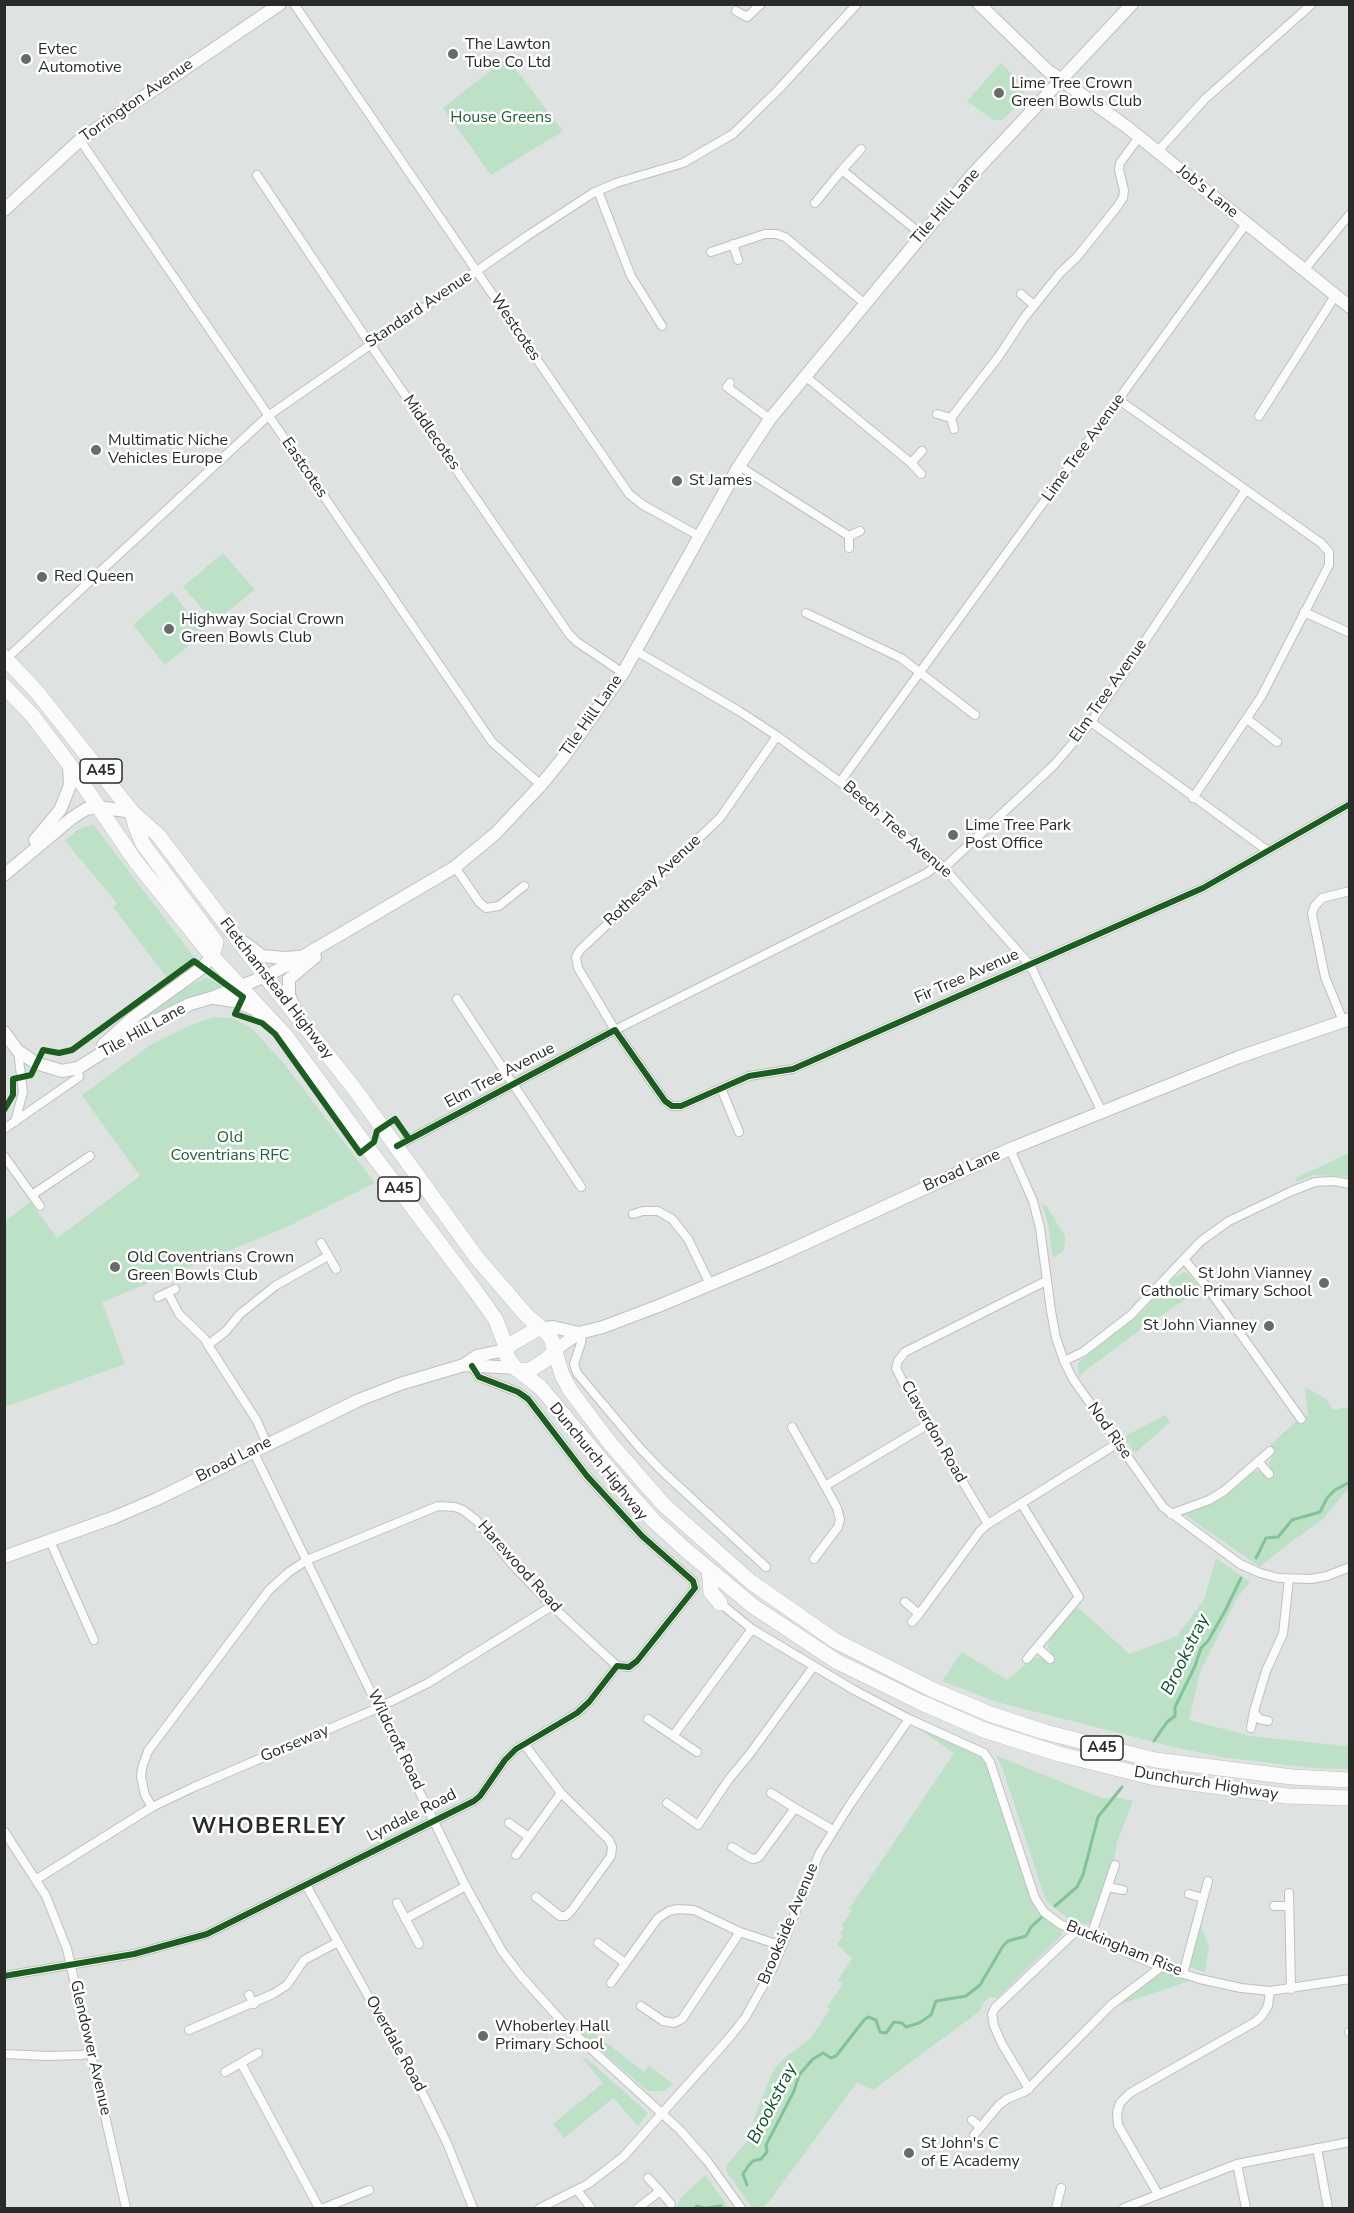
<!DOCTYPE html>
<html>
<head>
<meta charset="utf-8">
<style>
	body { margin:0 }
	#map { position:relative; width:1354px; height:2213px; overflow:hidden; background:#dee2e0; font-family:"Nunito Sans",sans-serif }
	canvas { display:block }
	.frame { position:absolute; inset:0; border:6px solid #292b29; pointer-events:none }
</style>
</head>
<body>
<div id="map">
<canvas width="1354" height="2213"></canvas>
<div class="frame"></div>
</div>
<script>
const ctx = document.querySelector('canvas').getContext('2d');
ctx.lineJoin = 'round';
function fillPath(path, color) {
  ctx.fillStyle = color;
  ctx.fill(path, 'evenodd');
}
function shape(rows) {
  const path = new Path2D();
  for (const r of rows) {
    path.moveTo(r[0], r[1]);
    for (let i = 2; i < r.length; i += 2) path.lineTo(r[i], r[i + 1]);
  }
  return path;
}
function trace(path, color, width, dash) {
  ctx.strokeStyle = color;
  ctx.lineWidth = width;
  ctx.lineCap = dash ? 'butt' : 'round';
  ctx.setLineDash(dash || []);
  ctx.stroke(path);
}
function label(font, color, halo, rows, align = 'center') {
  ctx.font = font + ' "Nunito Sans",sans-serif';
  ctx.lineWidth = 5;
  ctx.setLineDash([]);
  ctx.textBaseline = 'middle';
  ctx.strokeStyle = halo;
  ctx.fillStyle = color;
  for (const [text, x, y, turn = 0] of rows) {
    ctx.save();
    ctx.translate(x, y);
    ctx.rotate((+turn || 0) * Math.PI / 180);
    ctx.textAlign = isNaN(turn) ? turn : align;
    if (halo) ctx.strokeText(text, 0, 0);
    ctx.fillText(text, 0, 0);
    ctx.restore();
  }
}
const green = shape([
	[507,58,563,131,491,175,443,108],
	[1001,63,1024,86,1023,100,1002,120,993,120,967,101],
	[223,553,255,590,214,622,183,587],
	[172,592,204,633,165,665,133,625],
	[93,824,194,957,168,979,113,907,117,903,65,841,77,830],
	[206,977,222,986,152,1015,130,1026,164,1000],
	[214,1017,233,1018,251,1028,282,1061,375,1183,285,1228,102,1302,125,1364,5,1407,5,1221,30,1202,57,1238,140,1176,82,1095,152,1044,191,1025],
	[1349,1153,1349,1177,1315,1175,1295,1182,1296,1178],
	[1042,1204,1047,1207,1065,1236,1065,1244,1063,1251,1053,1258,1048,1224],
	[1183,1272,1188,1274,1201,1289,1141,1329,1082,1373,1079,1378,1078,1364,1082,1359,1140,1314,1174,1278],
	[1305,1387,1326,1399,1333,1410,1349,1407,1349,1490,1345,1492,1323,1519,1292,1541,1260,1567,1184,1514,1201,1507,1252,1472,1258,1471,1267,1477,1272,1472,1269,1463,1273,1454,1267,1448,1293,1424,1308,1415],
	[1165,1415,1170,1422,1135,1453,1124,1437],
	[1216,1558,1250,1582,1237,1598,1200,1672,1189,1720,1250,1736,1345,1746,1349,1744,1349,1769,1312,1768,1229,1758,1178,1748,997,1702,942,1681,962,1652,1007,1680,1032,1659,1039,1657,1048,1662,1053,1657,1048,1647,1050,1637,1077,1607,1130,1654,1177,1636,1204,1600],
	[919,1729,966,1748,986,1761,1031,1893,1061,1927,1062,1935,997,1998,990,1997,982,2004,980,2011,873,2090,857,2082,768,2203,762,2208,752,2208,726,2171,727,2165,759,2127,753,2121,773,2071,783,2059,811,2038,830,2009,827,2007,843,1984,838,1980,852,1959,837,1944,843,1936,840,1934,844,1928,841,1926,852,1911,849,1909,954,1753],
	[995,1755,1101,1798,1120,1798,1133,1801,1117,1842,1113,1865,1092,1922,1089,1924,1083,1924,1067,1917,1053,1907,1045,1898,1002,1767],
	[1200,1925,1209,1946,1205,1972,1189,1967],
	[1160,1973,1165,1973,1192,1980,1115,2006],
	[586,2027,644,2072,649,2066,673,2084,664,2091,648,2091,582,2034],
	[582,2058,586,2058,648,2113,638,2126,613,2098,564,2138,553,2124,603,2083],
	[705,2175,729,2208,676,2208,681,2198]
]);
const stream = shape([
	[1256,1558,1266,1538,1278,1537,1292,1520,1320,1512,1327,1498,1335,1490,1350,1482],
	[1154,1741,1167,1722,1175,1716,1175,1707,1195,1666,1201,1648,1208,1641,1225,1611,1241,1578],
	[1055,1906,1077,1887,1083,1875,1098,1817,1122,1787],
	[747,2185,743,2174,749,2165,753,2161,761,2159,767,2152,766,2145,794,2091,799,2075,813,2059,823,2053,831,2058,836,2056,864,2020,868,2017,876,2020,880,2032,886,2033,894,2022,902,2023,906,2027,919,2023,931,2015,936,2001,966,1996,980,1985,1003,1946,1008,1941,1026,1936,1031,1927,1043,1916],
	[695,2208,697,2206,704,2208],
	[707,2208,721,2206]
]);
const street = shape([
	[294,4,629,494,643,505,699,536],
	[736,11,747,17,761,4],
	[80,140,492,742,541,785],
	[1157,152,1205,99,1312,4],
	[842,170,861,149],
	[257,175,370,344,569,634,577,642,623,673],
	[598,191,631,276,662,326],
	[815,203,842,170,921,234],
	[733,244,738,260],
	[711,252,765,234,776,234,785,237,864,303],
	[1304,270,1350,214],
	[1021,294,1034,305],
	[805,376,911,463,921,474],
	[730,383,727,387,770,419],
	[1119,400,1321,543,1329,552,1329,565,1261,697,1193,798],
	[937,414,951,418,954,429],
	[1259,416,1335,296],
	[951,418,999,356,1024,318,1061,272,1077,257,1117,207,1123,198,1124,190,1119,170,1120,163,1139,137],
	[911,463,922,451],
	[739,466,849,536],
	[849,548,849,536,860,531],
	[1304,612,1350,633],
	[806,613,901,658,975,715],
	[636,651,739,711,777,736,840,782,944,868,1030,965,1102,1112],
	[6,659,268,416,527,236,593,193,616,183,683,163,733,134,779,89,857,4],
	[1247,719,1277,742],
	[1091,722,1268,851],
	[777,736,720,818,580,950,576,957,578,968,615,1030,665,1101,672,1106,681,1106,749,1076,793,1069,1203,888,1350,804],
	[840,782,1246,224],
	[455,867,479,902,486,908,499,906,524,886],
	[944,868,1054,765,1091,722,1245,491],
	[457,999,581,1187],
	[1343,1021,1325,977,1312,914,1314,907,1322,898,1350,891],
	[721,1088,739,1132],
	[15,1122,23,1092,18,1051],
	[4,1129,79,1077,78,1068],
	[397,1146,615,1030,927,873,939,863],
	[1010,1149,1033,1201,1040,1228,1051,1311,1056,1338,1064,1361,1073,1379,1163,1507,1240,1564,1260,1573,1279,1578,1311,1579,1327,1576,1350,1567],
	[4,1156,40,1206],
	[32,1195,90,1156],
	[633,1214,643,1211,658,1211,672,1219,688,1239,710,1284],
	[321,1243,336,1269],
	[1184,1259,1210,1291,1301,1419],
	[168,1293,179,1314,205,1339,208,1345],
	[158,1297,175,1289],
	[582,1332,581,1343,574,1364,577,1373,639,1447,662,1471,766,1567],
	[1064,1361,1083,1352,1131,1315,1201,1241,1229,1221,1292,1191,1315,1182,1334,1181,1350,1184],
	[792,1427,825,1486],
	[267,1444,257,1421,208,1345,226,1331,240,1314,275,1286,328,1256],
	[253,1451,465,1885,502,1951,521,1976,566,2026,680,2130,708,2162,741,2208],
	[1258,1461,1269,1474],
	[1021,1503,1079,1597,1027,1659],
	[1171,1514,1209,1500,1224,1491,1270,1451],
	[988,1524,903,1382,896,1368,898,1361,905,1352,1046,1281],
	[50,1541,94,1640],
	[814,1559,838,1527,840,1520,837,1508,825,1486,927,1425],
	[905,1602,919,1614,980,1531,988,1524,1118,1443],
	[720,1603,752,1629,854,1690,909,1719,984,1753,990,1762,1035,1898,1044,1912,1060,1924,1161,1967,1200,1979,1241,1988,1270,1991,1350,1979],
	[912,1622,919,1614],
	[1037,1647,1050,1659],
	[648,1719,697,1752],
	[1268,1721,1259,1719,1254,1711,1266,1671,1283,1634,1289,1579],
	[1251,1728,1254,1711],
	[673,1736,752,1629],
	[524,1744,561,1793,609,1840,612,1847,611,1856,572,1910,566,1916,560,1916,536,1897],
	[771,1793,795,1808],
	[667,1803,698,1825,729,1779,749,1755,814,1666],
	[152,1807,145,1795,141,1777,142,1768,148,1751,269,1590,289,1572,307,1560,438,1506,455,1507,463,1510,477,1521,512,1564,552,1606,617,1666],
	[509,1823,529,1837],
	[4,1831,46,1896,67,1949,126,2208],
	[732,1847,750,1858,754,1859,759,1857,795,1808,833,1830],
	[516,1855,561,1793],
	[37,1879,152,1807,194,1787,378,1708,428,1683,552,1606],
	[306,1885,422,2092,447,2143,473,2208],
	[1108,1887,1123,1890],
	[1289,1893,1291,1989],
	[1189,1894,1203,1898],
	[397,1903,419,1944],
	[1274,1906,1289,1906],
	[405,1919,466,1886],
	[1091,1936,1115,1865],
	[598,1943,625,1963],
	[1183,1974,1208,1881],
	[4,1976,134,1954,207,1934,474,1801,480,1796,505,1760,516,1749,577,1713,589,1702,617,1666,629,1667,637,1661,695,1588,693,1581,642,1536,587,1476,528,1399,518,1392,479,1377,472,1366],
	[611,1983,658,1918,669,1911,678,1909,694,1910,740,1932,782,1946],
	[249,1995,254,2004],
	[641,2006,663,2021,674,2023,682,2019,740,1932],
	[189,2030,273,1994,287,1985,304,1960,338,1942],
	[1349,2032,1350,2032],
	[4,2054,47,2056,82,2055,91,2052],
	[241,2063,258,2053],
	[225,2072,241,2063,319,2208],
	[1029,2089,1002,2044,994,2026,992,2014,995,2008,1075,1932],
	[972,2120,980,2127],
	[974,2135,999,2105,1007,2099,1026,2091,1111,2005,1161,1967],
	[1317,2148,1328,2208],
	[1237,2164,1246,2208],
	[648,2178,660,2191],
	[577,2190,591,2208],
	[1158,2194,1118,2125,1117,2113,1120,2103,1130,2093,1255,2022,1261,2017,1268,2006,1270,1991],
	[324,2208,369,2190],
	[540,2208,588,2184,623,2157,730,2037,745,2018,773,1968,819,1854,849,1806,909,1719],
	[638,2208,660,2191,671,2204],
	[1056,2208,1061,2188],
	[1124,2208,1237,2164,1350,2142]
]);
const secondary = shape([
	[979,4,1047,70,1127,127,1350,307],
	[4,210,80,140,280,4],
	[35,840,60,810,63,803,70,785,69,764],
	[4,875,72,818,86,809,98,807,132,812],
	[245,943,262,956,284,958,298,957],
	[214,998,234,1001,254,1009,261,1015],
	[294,1007,289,995,289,979,315,957],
	[4,1032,18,1051,36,1063,62,1071,78,1068,143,1027,190,1004,211,998,266,976,295,961,455,867,495,834,541,785,563,758,623,673,739,466,770,419,971,176,1132,4],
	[103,1045,134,1017,202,968,212,956],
	[541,1329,553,1327,579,1333],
	[555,1350,579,1333,603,1327,661,1305,780,1255,1010,1149,1239,1057,1350,1019],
	[464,1365,515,1368],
	[4,1557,115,1517,157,1499,359,1400,400,1384,464,1365,477,1356,505,1350]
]);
const highway = shape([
	[4,657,37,692,132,812,158,835,273,986,353,1087,477,1258,527,1316,546,1332,551,1338,555,1351,547,1359,530,1370,524,1371,516,1369,507,1357,506,1347,539,1328],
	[4,686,32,715,69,764,136,862,212,956,285,1035,367,1147,474,1289,496,1320,506,1347],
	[132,812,136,827,143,844,216,942,212,956],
	[555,1351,562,1375,570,1390,609,1442,664,1505,751,1582,834,1640,931,1689,990,1714,1045,1732,1155,1760,1292,1777,1350,1780],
	[517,1369,541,1388,629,1493,654,1521,687,1551,753,1606,836,1661,922,1703,984,1730,1059,1754,1155,1778,1287,1796,1350,1798],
	[709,1570,711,1592,720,1603]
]);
const cycleway = shape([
	[4,1110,13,1095,13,1079,31,1075,43,1050,59,1053,72,1050,194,961,243,997,235,1014,262,1023,275,1034,360,1153,374,1142,377,1131,395,1119,409,1139],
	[397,1146,615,1030,665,1101,672,1106,681,1106,749,1076,793,1069,1203,888,1350,804],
	[4,1976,134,1954,207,1934,474,1801,480,1796,505,1760,516,1749,577,1713,589,1702,617,1666,629,1667,637,1661,695,1588,693,1581,642,1536,587,1476,528,1399,518,1392,479,1377,472,1366]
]);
const markers = [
	[453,54,6,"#686b69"],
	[26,59,6,"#686b69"],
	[999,93,6,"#686b69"],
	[96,450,6,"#686b69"],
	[677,481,6,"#686b69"],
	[42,577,6,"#686b69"],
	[169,629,6,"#686b69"],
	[953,835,6,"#686b69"],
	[115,1267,6,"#686b69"],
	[1324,1283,6,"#686b69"],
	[1269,1326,6,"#686b69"],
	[483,2036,6,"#686b69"],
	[909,2153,6,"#686b69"]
];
const shields = [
	[101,771,42],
	[399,1189,42],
	[1102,1748,42]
];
const shieldNames = [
	["A45",101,771],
	["A45",399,1189],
	["A45",1102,1748]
];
const poiNames = [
	["The Lawton",465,45],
	["Tube Co Ltd",465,63],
	["Evtec",38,50],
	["Automotive",38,68],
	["Lime Tree Crown",1011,84],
	["Green Bowls Club",1011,102],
	["Multimatic Niche",108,441],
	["Vehicles Europe",108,459],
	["St James",689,481],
	["Red Queen",54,577],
	["Highway Social Crown",181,620],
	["Green Bowls Club",181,638],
	["Lime Tree Park",965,826],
	["Post Office",965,844],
	["Old Coventrians Crown",127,1258],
	["Green Bowls Club",127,1276],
	["St John Vianney",1312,1274,"right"],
	["Catholic Primary School",1312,1292,"right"],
	["St John Vianney",1257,1326,"right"],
	["Whoberley Hall",495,2027],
	["Primary School",495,2045],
	["St John's C",921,2144],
	["of E Academy",921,2162]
];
const streetNames = [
	["Torrington Avenue",137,101,-35],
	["Job's Lane",1207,192,39],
	["Tile Hill Lane",946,207,-49],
	["Standard Avenue",419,310,-34],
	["Westcotes",515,328,56],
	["Middlecotes",431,433,55],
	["Lime Tree Avenue",1084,448,-54],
	["Eastcotes",304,468,56],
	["Elm Tree Avenue",1109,691,-55],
	["Tile Hill Lane",592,716,-55],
	["Beech Tree Avenue",897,830,41],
	["Rothesay Avenue",653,881,-43],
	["Fir Tree Avenue",967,977,-24],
	["Fletchamstead Highway",276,989,52],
	["Tile Hill Lane",143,1031,-29],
	["Elm Tree Avenue",500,1076,-28],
	["Broad Lane",962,1171,-24],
	["Nod Rise",1109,1431,55],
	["Claverdon Road",933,1432,60],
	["Broad Lane",234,1460,-27],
	["Dunchurch Highway",598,1462,51],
	["Harewood Road",519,1567,48],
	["Wildcroft Road",395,1740,64],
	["Gorseway",295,1744,-23],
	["Dunchurch Highway",1206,1784,9],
	["Lyndale Road",412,1816,-27],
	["Brookside Avenue",789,1924,-67],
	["Buckingham Rise",1124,1949,22],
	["Overdale Road",395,2044,61],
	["Glendower Avenue",90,2048,77]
];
const parkNames = [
	["House Greens",501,118],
	["Old",230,1138],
	["Coventrians RFC",230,1156]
];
const waterNames = [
	["Brookstray",1186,1655,-64],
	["Brookstray",773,2104,-63]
];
const districtNames = [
	["WHOBERLEY",269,1828]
];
fillPath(green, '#bce1c6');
trace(stream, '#82c497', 3);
trace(street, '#bec0bf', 10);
trace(secondary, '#bec0bf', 14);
trace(highway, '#bec0bf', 16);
trace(street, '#fafbfa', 8);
trace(secondary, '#fafbfa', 12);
trace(highway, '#fafbfa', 15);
trace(cycleway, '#1b5e20', 6);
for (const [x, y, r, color] of markers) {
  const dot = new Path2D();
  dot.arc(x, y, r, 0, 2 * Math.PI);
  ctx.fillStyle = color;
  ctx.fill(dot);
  trace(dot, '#fff', 2);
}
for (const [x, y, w] of shields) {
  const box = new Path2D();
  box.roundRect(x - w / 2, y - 12, w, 24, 4.5);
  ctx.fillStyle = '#fff';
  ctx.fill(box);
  trace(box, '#292b29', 1.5);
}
label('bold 15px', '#292b29', null, shieldNames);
label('16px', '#292b29', '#fff', poiNames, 'left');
label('16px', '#292b29', '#fff', streetNames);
label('16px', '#206137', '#fff', parkNames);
label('italic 18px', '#0c5229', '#fff', waterNames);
ctx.letterSpacing = '1.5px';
label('bold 22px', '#292b29', '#fff', districtNames);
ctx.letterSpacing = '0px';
</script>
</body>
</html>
